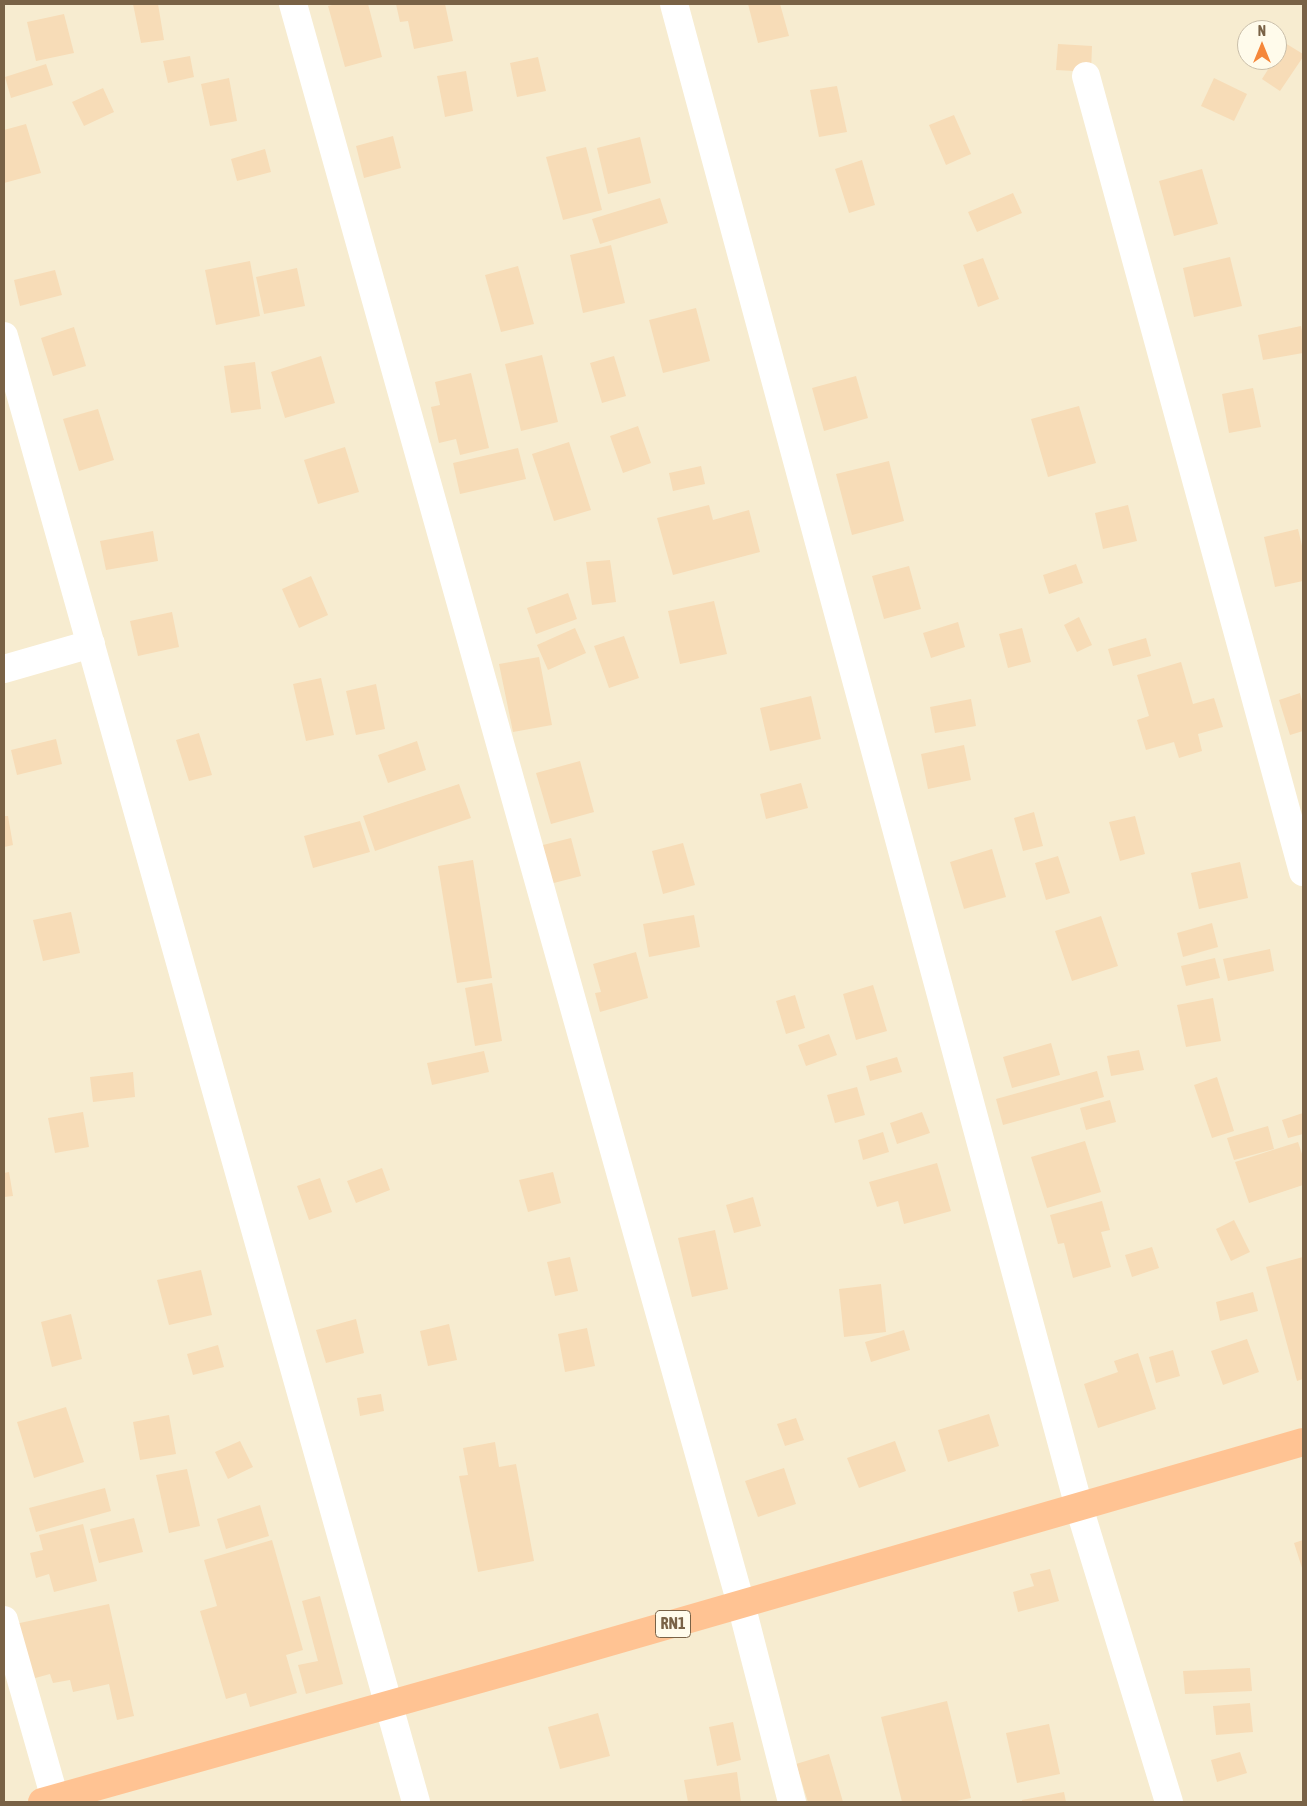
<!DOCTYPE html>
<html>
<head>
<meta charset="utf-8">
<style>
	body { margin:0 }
	#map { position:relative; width:1307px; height:1806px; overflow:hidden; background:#fff9e2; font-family:"Asap Condensed",sans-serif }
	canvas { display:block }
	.frame { position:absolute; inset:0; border:5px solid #796246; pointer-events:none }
	.north { position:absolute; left:1237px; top:20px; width:50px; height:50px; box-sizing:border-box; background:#fffbeb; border:1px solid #c9bea9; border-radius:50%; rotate:0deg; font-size:14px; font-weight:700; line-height:20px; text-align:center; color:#796246 }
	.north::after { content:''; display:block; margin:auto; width:18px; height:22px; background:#f5873a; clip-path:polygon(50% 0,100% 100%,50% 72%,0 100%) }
</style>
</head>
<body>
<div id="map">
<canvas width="1307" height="1806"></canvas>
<div class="frame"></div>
<div class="north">N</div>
</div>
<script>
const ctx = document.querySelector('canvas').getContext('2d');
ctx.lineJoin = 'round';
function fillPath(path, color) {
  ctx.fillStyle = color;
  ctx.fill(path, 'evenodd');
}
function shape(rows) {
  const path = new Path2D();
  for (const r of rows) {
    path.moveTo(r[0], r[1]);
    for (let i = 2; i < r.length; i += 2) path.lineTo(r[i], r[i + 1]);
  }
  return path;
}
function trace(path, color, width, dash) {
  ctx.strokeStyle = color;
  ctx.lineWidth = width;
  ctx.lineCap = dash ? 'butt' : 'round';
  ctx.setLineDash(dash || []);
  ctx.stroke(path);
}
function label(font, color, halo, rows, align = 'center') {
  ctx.font = font + ' "Asap Condensed",sans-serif';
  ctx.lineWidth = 4;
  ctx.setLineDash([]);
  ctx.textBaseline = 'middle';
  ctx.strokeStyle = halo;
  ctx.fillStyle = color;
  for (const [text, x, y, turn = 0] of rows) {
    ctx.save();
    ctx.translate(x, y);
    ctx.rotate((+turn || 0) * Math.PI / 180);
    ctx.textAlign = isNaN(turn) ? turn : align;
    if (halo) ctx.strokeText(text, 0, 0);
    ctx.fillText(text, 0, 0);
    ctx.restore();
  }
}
const residential = shape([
	[4,4,1303,4,1303,1802,4,1802],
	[1247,30,1277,30,1277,60,1247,60]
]);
const building = shape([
	[133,4,158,4,164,40,141,43],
	[336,4,368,4,382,57,345,67,328,6],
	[396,4,445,4,453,41,414,49,408,21,400,22],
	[748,4,780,4,789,36,758,43],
	[64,14,74,53,36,61,27,22],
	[1285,43,1303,54,1303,57,1280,91,1262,79,1274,60,1277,60,1277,56],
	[1058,44,1092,46,1091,72,1056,70],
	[190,56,194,77,168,83,163,61],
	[538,57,546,91,517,97,510,63],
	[46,64,53,85,11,98,5,77],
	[466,71,473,111,445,117,437,76],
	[229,78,237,121,210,126,201,84],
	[1214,78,1247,94,1234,121,1201,106],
	[837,86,847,132,819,137,810,90],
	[103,88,114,112,84,126,72,102],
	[954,115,971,154,946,165,929,125],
	[26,124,41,173,4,183,4,130],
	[393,136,401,168,364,178,356,146],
	[640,137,651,183,608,194,597,148],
	[586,147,602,210,563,220,546,157],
	[265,149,271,172,237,181,231,159],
	[862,160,875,205,849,213,835,169],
	[1202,169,1218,224,1174,236,1159,181],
	[1013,193,1022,213,977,232,968,212],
	[660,198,668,223,600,244,592,219],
	[611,245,625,303,583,313,570,255],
	[1230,257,1242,306,1194,317,1183,268],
	[983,258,999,299,978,307,963,265],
	[250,261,260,316,216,325,205,270],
	[518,266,534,324,501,332,485,275],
	[297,268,305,306,264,314,256,277],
	[55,270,62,295,20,306,14,280],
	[696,308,710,361,663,373,649,320],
	[1301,326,1303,336,1303,353,1263,360,1258,335],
	[74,327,86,366,53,376,41,338],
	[542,355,558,422,521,431,505,364],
	[321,356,335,403,285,418,271,372],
	[614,356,626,396,602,403,590,363],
	[255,362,261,409,231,413,224,366],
	[471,373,489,448,460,455,456,439,439,443,431,407,440,405,435,382],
	[856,376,868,418,824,431,812,388],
	[1253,388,1261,427,1229,433,1222,394],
	[1079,406,1096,463,1048,477,1031,419],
	[98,409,114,460,79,471,63,419],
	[638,426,651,463,623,473,610,436],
	[569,442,591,510,554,521,532,454],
	[345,447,359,492,318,504,304,460],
	[518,448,526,479,460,494,453,463],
	[889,461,904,521,852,535,836,474],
	[701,466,705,484,673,491,669,473],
	[709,505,713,520,749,510,760,552,673,575,657,518],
	[1128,505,1137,541,1103,549,1095,513],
	[1298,529,1303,550,1303,581,1275,587,1264,537],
	[153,531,158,561,106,570,100,541],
	[610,560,616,602,592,605,586,562],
	[1076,564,1083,583,1049,594,1043,575],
	[909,566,921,609,884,619,872,576],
	[311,576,328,615,299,628,282,589],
	[568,593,577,619,536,634,527,608],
	[714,601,727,654,680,664,668,611],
	[172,612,179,647,138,656,130,621],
	[1079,617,1092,645,1077,652,1064,625],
	[958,622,965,647,931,658,923,633],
	[575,628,586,653,548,670,537,645],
	[1022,628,1031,662,1008,668,999,634],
	[624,636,639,678,609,688,594,646],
	[1146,638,1151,656,1113,666,1108,649],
	[539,657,552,725,513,732,499,664],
	[1181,662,1193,704,1214,698,1223,727,1198,734,1202,751,1179,758,1174,742,1146,750,1137,720,1149,716,1137,675],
	[321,678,334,735,306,741,293,684],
	[376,684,385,729,356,735,346,691],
	[1300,693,1303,705,1303,731,1290,735,1279,700],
	[811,696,821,739,770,751,760,708],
	[971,699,976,726,935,733,930,707],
	[199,733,212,775,189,781,176,740],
	[56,739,62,764,17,775,11,750],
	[417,741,426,770,388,783,378,755],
	[964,745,971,780,928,789,921,754],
	[580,761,594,812,551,824,536,773],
	[801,783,808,808,766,819,760,794],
	[459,784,471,818,375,851,363,816],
	[1034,812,1043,846,1023,851,1014,818],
	[4,816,8,816,13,845,4,847],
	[1135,816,1145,854,1120,861,1109,822],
	[360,821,370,852,313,868,304,836],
	[571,838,581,876,546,885,535,847],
	[683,843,695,885,663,894,652,851],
	[992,849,1006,897,964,909,950,862],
	[1058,856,1070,893,1046,900,1035,863],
	[473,860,492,978,457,983,438,866],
	[1240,862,1248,898,1199,909,1191,873],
	[71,912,80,953,43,961,33,920],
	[694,915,700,947,649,957,643,924],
	[1101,916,1118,966,1072,981,1055,931],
	[1212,923,1218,947,1183,957,1177,933],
	[1270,949,1274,971,1228,981,1223,959],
	[636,952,648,998,600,1012,595,993,601,992,593,964],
	[1215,958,1220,978,1186,986,1181,966],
	[492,983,502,1041,475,1046,465,988],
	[873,985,887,1031,856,1040,843,994],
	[795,995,805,1028,786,1034,776,1001],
	[1213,998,1221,1041,1186,1047,1177,1005],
	[829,1034,837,1055,806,1066,798,1045],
	[1051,1043,1060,1075,1012,1088,1003,1057],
	[1139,1050,1144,1070,1111,1076,1107,1056],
	[484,1051,489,1072,432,1085,427,1063],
	[897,1057,902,1072,870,1081,866,1066],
	[1097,1071,1104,1097,1003,1125,996,1099],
	[133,1072,135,1097,93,1102,90,1077],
	[1217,1077,1234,1131,1212,1138,1194,1085],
	[857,1087,865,1115,835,1123,827,1095],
	[1110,1100,1116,1122,1086,1130,1080,1108],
	[83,1112,89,1147,55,1153,48,1118],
	[922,1112,930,1133,897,1144,890,1123],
	[1303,1113,1303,1134,1288,1138,1282,1120],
	[1268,1126,1274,1149,1234,1160,1227,1138],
	[883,1132,889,1152,863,1160,858,1140],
	[1085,1141,1101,1192,1047,1208,1031,1157],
	[1298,1142,1303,1157,1303,1185,1249,1203,1235,1162],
	[937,1163,951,1211,904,1224,898,1201,877,1207,869,1182],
	[382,1168,390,1190,356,1203,347,1181],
	[9,1172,13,1196,4,1197,4,1173],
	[553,1172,561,1203,528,1212,519,1180],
	[320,1178,332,1212,309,1220,297,1186],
	[753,1197,761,1226,734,1233,726,1205],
	[1102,1201,1110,1230,1101,1232,1111,1267,1073,1278,1064,1243,1058,1244,1050,1215],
	[1234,1220,1250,1252,1231,1261,1216,1229],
	[715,1230,728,1289,692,1297,678,1238],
	[1152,1247,1159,1268,1132,1277,1125,1255],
	[570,1257,578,1291,555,1296,547,1262],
	[1303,1257,1303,1379,1297,1381,1266,1267],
	[201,1270,212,1315,169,1325,157,1280],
	[881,1284,886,1332,844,1337,839,1289],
	[1253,1292,1258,1311,1220,1321,1216,1302],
	[71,1314,82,1359,52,1367,41,1322],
	[356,1319,364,1353,326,1363,316,1330],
	[449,1324,457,1360,428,1366,420,1331],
	[587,1328,595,1366,565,1372,558,1334],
	[904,1330,910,1350,871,1362,865,1342],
	[1247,1339,1259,1372,1223,1385,1211,1351],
	[218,1345,224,1367,193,1375,187,1354],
	[1173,1350,1180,1376,1156,1383,1149,1357],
	[1138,1353,1156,1409,1098,1428,1084,1384,1118,1372,1114,1361],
	[381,1394,384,1411,360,1416,357,1398],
	[66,1407,84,1462,34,1478,17,1422],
	[989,1414,999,1446,948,1462,938,1430],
	[169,1415,176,1454,140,1460,133,1422],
	[796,1418,804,1440,785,1446,777,1424],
	[240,1441,253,1467,228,1479,215,1452],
	[895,1441,906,1471,859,1488,847,1458],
	[495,1442,499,1467,516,1464,534,1561,478,1572,459,1476,468,1475,463,1448],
	[784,1468,796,1504,758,1517,745,1481],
	[187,1469,200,1526,169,1533,156,1475],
	[105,1488,111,1511,36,1532,29,1508],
	[260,1505,269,1536,226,1549,217,1519],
	[134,1518,143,1552,99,1563,90,1529],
	[83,1524,97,1581,54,1592,49,1574,36,1578,30,1553,43,1550,39,1535],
	[272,1540,303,1650,286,1655,297,1693,250,1707,246,1693,226,1699,200,1611,217,1606,204,1560],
	[1303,1540,1303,1571,1294,1543],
	[1050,1569,1059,1601,1018,1612,1013,1592,1034,1586,1030,1574],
	[320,1596,343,1684,306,1694,298,1665,318,1661,302,1601],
	[109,1604,134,1716,117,1720,109,1684,73,1692,70,1680,53,1683,50,1674,28,1680,15,1624],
	[1250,1668,1252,1691,1185,1694,1183,1671],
	[947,1701,971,1798,952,1802,902,1802,881,1717],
	[1250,1703,1253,1732,1216,1735,1213,1706],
	[598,1713,610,1756,560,1769,548,1727],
	[733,1722,741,1760,717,1766,709,1727],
	[1049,1724,1060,1774,1017,1783,1006,1733],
	[1240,1752,1247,1773,1217,1782,1211,1760],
	[829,1754,843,1802,808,1802,796,1764],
	[737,1772,741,1802,688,1802,684,1780],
	[1064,1792,1066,1802,1022,1802,1022,1800]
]);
const street = shape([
	[293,4,741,1604,792,1802],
	[674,4,1079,1507,1169,1802],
	[1086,76,1303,872],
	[4,336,416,1802],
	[4,1620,55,1799]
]);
const secondary = shape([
	[4,669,91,644]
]);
const highway = shape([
	[42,1802,530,1665,1303,1442]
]);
const shields = [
	[673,1624,35]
];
const shieldNames = [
	["RN1",673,1624]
];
fillPath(residential, '#f7ecd0');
fillPath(building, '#f7dcb7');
trace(street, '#fff', 28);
trace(secondary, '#fff', 28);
trace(highway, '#ffc393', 28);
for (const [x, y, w] of shields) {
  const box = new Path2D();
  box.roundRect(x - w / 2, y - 13.5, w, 27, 4);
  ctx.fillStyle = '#fffbeb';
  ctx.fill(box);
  trace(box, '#796246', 1);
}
label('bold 16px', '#796246', null, shieldNames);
</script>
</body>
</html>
